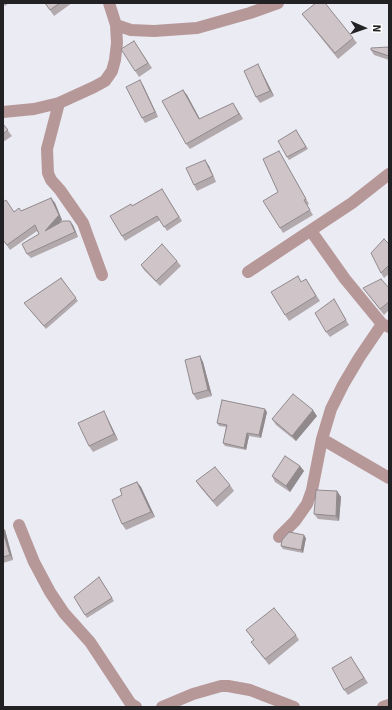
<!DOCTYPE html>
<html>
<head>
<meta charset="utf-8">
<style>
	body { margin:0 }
	#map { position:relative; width:392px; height:710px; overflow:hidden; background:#ebebf4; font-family:Signika,sans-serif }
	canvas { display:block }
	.frame { position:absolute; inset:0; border:4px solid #222225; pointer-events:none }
	.north { position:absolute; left:344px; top:8px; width:40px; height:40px; -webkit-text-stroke:3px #fff; paint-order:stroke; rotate:92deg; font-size:11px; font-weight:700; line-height:16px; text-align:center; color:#222225 }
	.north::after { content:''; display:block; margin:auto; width:14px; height:18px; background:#222225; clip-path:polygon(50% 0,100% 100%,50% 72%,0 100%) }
</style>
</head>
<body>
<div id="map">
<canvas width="392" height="710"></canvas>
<div class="frame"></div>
<div class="north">N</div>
</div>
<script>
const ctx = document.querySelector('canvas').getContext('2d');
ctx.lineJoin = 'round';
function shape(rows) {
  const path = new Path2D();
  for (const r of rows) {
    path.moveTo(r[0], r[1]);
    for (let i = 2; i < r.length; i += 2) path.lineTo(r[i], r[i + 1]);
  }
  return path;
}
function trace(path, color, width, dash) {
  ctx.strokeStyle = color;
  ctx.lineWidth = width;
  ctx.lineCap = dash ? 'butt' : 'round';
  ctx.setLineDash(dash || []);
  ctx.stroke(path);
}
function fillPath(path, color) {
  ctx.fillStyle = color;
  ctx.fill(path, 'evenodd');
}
const minor = shape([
	[116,25,131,30,154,31,197,28,250,13,278,3],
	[59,103,47,149,48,173,51,180,60,190,83,223,102,275],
	[3,112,34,109,59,103,94,87,105,81,112,71,115,60,117,43,116,25,109,3],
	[311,231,345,279,382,324,389,327],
	[248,272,352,203,389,174],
	[322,439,389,478],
	[19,525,34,562,50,592,64,613,90,642,131,704,136,707],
	[279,537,295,521,307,504,312,490,322,439,331,409,343,385,359,358,382,324],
	[162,707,193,694,221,686,228,686,250,690,294,707],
	[383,707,389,705]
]);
const wall = shape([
	[3,3,9,3,5,6,3,4],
	[45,3,72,3,54,16],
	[302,14,353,38,357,43,338,59],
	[134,41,152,68,139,77,135,71],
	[389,47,389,60,374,55,371,50],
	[261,70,274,96,260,103,256,97],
	[143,85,158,117,145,123,142,118],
	[183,90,187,95,200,119,233,103,236,108,243,119,190,149,186,144],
	[3,124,12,136,3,142],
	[296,130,308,149,289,160,287,157],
	[282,156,309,204,307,205,313,215,283,233,280,228,278,192],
	[205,160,209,166,216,182,197,191,194,185],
	[162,189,182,221,167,231,160,220,125,241,122,236,132,206],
	[51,198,55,203,62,220,60,222,73,225,78,237,31,258,27,254,39,234,37,231,10,250,3,240,14,211,21,211],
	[389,244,389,274,384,278,381,273],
	[177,261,181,266,160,286,144,270,141,265],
	[61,278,78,301,46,329,24,303],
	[306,279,320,301,289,321,285,315,302,282],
	[363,288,389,288,389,310,384,315],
	[334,299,349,325,330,337,326,332],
	[200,356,203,362,212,396,197,400,193,394],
	[267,412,261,438,249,436,246,450,225,446,223,443,226,427,219,426,217,423],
	[317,416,296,441,276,425,272,419],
	[107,417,118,440,93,452,89,446],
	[300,466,304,471,290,492,275,482,272,476],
	[196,481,230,485,234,491,217,507,200,487],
	[137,482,141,487,155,517,126,530,122,524,122,495],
	[337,491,341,497,339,521,318,519,314,514],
	[3,528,5,530,13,560,3,563],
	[306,538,303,553,283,549,281,546],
	[99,577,114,601,87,618,85,615],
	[246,630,296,635,299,640,269,665,251,642,254,640],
	[355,663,368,683,348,695,344,690]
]);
const shadedWall = shape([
	[258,64,274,96,270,91],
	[140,80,143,85,158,117,155,112],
	[183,90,187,95,203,125,199,119],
	[233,103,236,108,243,119,239,114],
	[205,160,209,166,216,182],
	[51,198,55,203,62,220,48,236,45,231],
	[70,221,73,225,78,237,75,232],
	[200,356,203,362,212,396,208,390],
	[265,409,267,412,261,438,259,435],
	[313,410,317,416,296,441,292,436],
	[104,411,107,417,118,440,114,434],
	[247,433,249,436,246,450,244,448],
	[300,466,304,471,290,492,286,486],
	[137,482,141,487,155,517,151,512],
	[337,491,341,497,339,521,336,516],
	[3,528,5,530,13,560,10,555,3,532],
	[304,535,306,538,303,553,301,550]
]);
const building = shape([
	[45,3,60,3,50,10,45,3],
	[316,3,325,3,353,38,335,53,302,14,316,3],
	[134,41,148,63,135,71,121,49,134,41],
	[389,47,389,56,371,50,371,48,389,47],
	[258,64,270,91,256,97,244,71,258,64],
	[140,80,155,112,142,118,126,87,140,80],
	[183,90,199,119,233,103,239,114,186,144,162,101,183,90],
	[3,124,8,130,3,134,3,124],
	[296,130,306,147,287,157,278,141,296,130],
	[279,151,306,199,304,200,310,210,280,228,263,201,278,192,263,159,279,151],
	[205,160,213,176,194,185,186,168,205,160],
	[162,189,179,217,164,227,157,216,122,236,110,216,131,204,132,206,162,189],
	[51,198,59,215,45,231,63,221,70,221,75,232,27,254,22,244,39,234,35,225,7,245,3,240,3,202,6,200,14,212,19,208,21,211,51,198],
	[384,239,389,244,389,265,381,273,371,253,384,239],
	[162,244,177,261,156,281,141,265,162,244],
	[298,276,301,282,306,279,316,296,285,315,271,292,298,276],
	[61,278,76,298,44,326,24,303,61,278],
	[381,279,389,288,389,302,380,309,363,288,381,279],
	[334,299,346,320,326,332,315,313,334,299],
	[200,356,208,390,193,394,185,360,200,356],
	[293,394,313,410,292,436,272,419,293,394],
	[222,400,265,409,259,435,247,433,244,448,223,443,227,425,217,423,222,400],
	[104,411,114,434,89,446,78,423,104,411],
	[285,456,300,466,286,486,272,476,285,456],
	[215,467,230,485,213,501,196,481,215,467],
	[137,482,151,512,122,524,112,500,122,495,120,489,137,482],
	[316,490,337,491,336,516,314,514,316,490],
	[3,532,10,555,3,557,3,532],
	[289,532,304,535,301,550,281,546,282,540,289,532],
	[99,577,112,598,85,615,74,597,99,577],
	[274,608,296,635,265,659,251,642,254,640,246,630,274,608],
	[351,657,364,678,344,690,332,668,351,657]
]);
trace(minor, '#b79899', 12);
fillPath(wall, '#b2a9ad');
fillPath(shadedWall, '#918a8d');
fillPath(building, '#cfc5c9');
trace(building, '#918a8d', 1);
</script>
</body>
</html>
